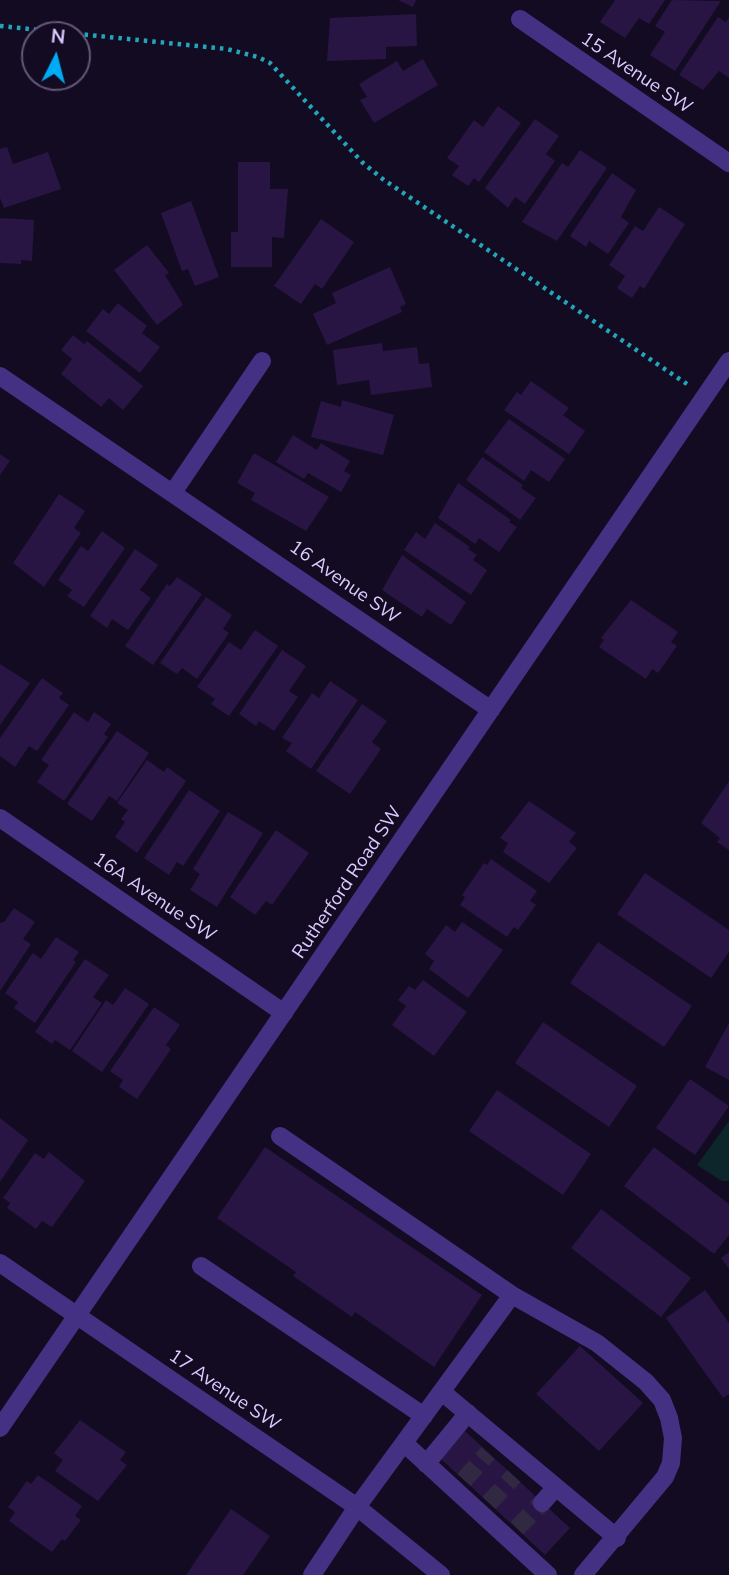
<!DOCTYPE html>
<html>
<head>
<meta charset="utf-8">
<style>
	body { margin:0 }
	#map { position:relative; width:729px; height:1575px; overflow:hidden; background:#130b21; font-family:"Nunito Sans",sans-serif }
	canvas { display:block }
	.north { position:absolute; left:21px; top:21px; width:70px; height:70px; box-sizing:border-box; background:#130b21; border:2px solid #63587a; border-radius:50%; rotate:6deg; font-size:19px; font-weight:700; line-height:28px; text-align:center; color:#dbcbff }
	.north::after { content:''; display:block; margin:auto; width:24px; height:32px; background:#00abf6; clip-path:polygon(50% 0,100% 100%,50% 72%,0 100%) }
</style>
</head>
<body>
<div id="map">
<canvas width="729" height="1575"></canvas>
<div class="north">N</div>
</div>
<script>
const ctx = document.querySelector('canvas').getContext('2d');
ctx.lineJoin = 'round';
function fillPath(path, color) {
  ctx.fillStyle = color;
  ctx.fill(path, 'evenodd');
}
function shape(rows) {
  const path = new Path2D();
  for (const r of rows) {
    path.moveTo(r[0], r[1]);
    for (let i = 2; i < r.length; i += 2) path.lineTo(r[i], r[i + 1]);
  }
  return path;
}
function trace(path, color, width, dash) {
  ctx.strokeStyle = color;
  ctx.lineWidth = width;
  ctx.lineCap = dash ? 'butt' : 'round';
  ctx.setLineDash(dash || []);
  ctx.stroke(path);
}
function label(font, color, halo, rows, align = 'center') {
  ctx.font = font + ' "Nunito Sans",sans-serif';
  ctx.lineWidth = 5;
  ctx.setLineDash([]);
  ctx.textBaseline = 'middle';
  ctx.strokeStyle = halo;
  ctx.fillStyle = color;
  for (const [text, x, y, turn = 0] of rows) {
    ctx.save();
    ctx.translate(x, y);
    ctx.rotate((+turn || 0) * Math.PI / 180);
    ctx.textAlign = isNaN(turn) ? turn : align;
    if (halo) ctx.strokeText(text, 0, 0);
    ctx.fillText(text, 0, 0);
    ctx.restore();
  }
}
const green = shape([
	[729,1121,729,1181,722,1181,697,1165]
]);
const building = shape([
	[398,0,416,0,413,7],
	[615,0,665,0,649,24,639,18,625,38,600,22],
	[672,0,721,1,675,71,650,55,665,32,655,26],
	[416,14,417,46,386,47,386,59,327,61,330,18],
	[718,17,726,22,729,17,729,78,719,71,703,90,679,75],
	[423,59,438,85,374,123,360,100,367,97,359,84,397,61,403,71],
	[498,106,521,123,479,182,474,178,468,186,452,175,459,166,447,158,474,120,483,127],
	[535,119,559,136,546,154,555,161,525,204,515,197,508,208,485,188],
	[7,147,13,164,48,152,61,189,4,208,0,198,0,149],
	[580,150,607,168,557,241,522,222,562,163,568,167],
	[238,162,270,162,270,189,288,189,284,238,272,237,272,267,231,267,231,232,238,232],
	[612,173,636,190,621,217,629,223,608,254,589,241,586,247,570,236],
	[191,201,219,277,195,286,188,269,182,271,161,213],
	[659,207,685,224,644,289,640,286,632,298,617,288,625,276,609,265,635,226,643,231],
	[0,218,34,220,32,261,21,260,21,264,0,263],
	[321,219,354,242,322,289,315,284,301,304,274,286],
	[147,245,169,273,165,275,183,305,157,325,114,270],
	[390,267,406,304,400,307,402,312,327,345,313,314,336,303,332,293],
	[118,303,147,326,142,333,160,347,140,373,86,331,103,309,109,314],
	[73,335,84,344,87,341,143,386,123,410,109,398,101,407,61,374,72,359,61,350],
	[382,343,383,351,417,347,419,364,429,363,432,387,371,395,369,380,337,385,333,350],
	[531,381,569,408,563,415,585,431,569,454,504,410,517,392,521,395],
	[342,400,394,415,383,455,311,437,321,401,341,407],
	[509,419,565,459,549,482,531,470,524,481,484,452],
	[293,435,317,450,321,443,350,461,344,471,351,475,341,492,308,473,304,479,276,462],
	[254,453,329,497,306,531,251,500,255,493,237,483],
	[0,454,10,461,0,475],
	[482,457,523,485,521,488,536,498,520,520,466,480],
	[458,483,511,520,509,522,517,527,499,552,479,538,475,544,438,518],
	[59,494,85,511,74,528,81,533,44,587,13,563],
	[435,523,470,547,468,549,477,555,473,560,487,570,471,595,404,550,416,532,425,539],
	[102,531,125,548,84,607,67,596,72,590,58,580,81,546,88,551],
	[135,549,158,565,140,590,151,598,128,630,112,619,107,628,90,616],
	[402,555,466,602,451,625,427,609,422,617,382,590],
	[177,577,202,594,153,665,125,646,167,584,170,586],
	[206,597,232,615,223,629,229,633,197,679,182,668,177,674,160,663],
	[631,600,678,632,671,642,677,646,658,673,652,669,646,679,599,647,604,640,601,638],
	[255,630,278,646,229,716,211,704,215,699,197,687,229,642,241,650],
	[282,650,306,666,289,691,298,697,274,731,259,721,256,726,239,714],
	[0,664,30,683,0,725],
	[42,678,63,693,59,698,69,705,37,751,29,746,15,767,0,756,0,738],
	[330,681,358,700,311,769,286,751,292,743,282,738,312,693,319,698],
	[362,704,387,721,372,742,381,749,350,794,316,771],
	[74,712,88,722,94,712,111,724,104,734,108,737,64,801,37,782,49,765,41,760],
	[117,731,149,753,117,801,109,796,92,821,67,804],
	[147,760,164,772,167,767,186,781,137,853,115,837,125,822,121,819,128,810,117,803],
	[729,781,729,850,717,842,720,838,701,823],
	[189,790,220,811,183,866,177,862,169,875,144,858],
	[529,801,576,833,569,842,577,848,549,883,503,852,508,843,500,838],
	[228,812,263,833,217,907,190,890,200,874,193,869],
	[276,830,309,853,272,905,266,901,255,915,230,897],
	[491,859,537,891,530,901,536,905,518,930,514,927,507,937,460,905,465,897,462,895,484,863,487,865],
	[645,873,729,930,729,952,711,978,617,914],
	[14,908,35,922,23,939,31,944,0,991,0,923,4,922],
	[462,922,503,950,468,998,429,969,434,961,425,954,446,925,455,932],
	[56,937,79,952,73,960,76,962,35,1023,14,1008,18,1002,5,993,33,953,41,959],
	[598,942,692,1006,664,1047,570,983],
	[85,959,109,975,93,997,102,1003,70,1050,55,1040,52,1044,35,1032],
	[423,980,467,1012,434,1056,392,1025,406,1006,398,1000,409,986,415,990],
	[125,988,149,1004,102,1072,72,1051,106,1000,113,1005],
	[154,1007,180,1025,166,1045,171,1049,137,1099,119,1087,123,1080,110,1071],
	[543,1022,637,1086,609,1127,515,1063],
	[729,1023,729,1080,705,1067],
	[690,1079,729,1106,695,1155,656,1128],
	[497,1090,591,1154,563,1195,469,1131],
	[0,1118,28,1140,0,1182],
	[265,1147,482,1295,434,1367,355,1312,352,1317,293,1276,296,1272,217,1218],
	[654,1147,729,1204,729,1235,714,1254,624,1186],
	[49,1152,85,1181,52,1227,42,1221,36,1229,7,1208,10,1203,3,1198,35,1153,44,1159],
	[601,1209,691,1278,661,1317,571,1248],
	[729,1252,729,1269,721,1258],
	[705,1290,729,1323,729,1394,723,1398,666,1318],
	[580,1346,643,1403,599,1451,536,1394],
	[80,1420,126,1452,120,1460,127,1465,98,1501,55,1471,63,1460,54,1453],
	[465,1431,570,1528,545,1555,440,1458],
	[38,1475,82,1506,75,1516,81,1520,65,1541,62,1539,52,1552,9,1521,15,1512,8,1507,27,1481,31,1484],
	[231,1509,270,1536,243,1575,186,1575]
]);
const minorTunnel = shape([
	[464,1480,488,1453],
	[489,1503,514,1476],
	[517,1528,542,1503]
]);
const path = shape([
	[0,26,227,49,258,57,270,63,363,163,384,180,687,384]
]);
const minor = shape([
	[520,19,729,163],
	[0,376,491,710],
	[174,491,262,361],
	[0,818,284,1013],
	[280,1136,512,1295,357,1507,312,1575],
	[0,1263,357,1507,441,1575],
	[201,1266,424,1416],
	[512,1295,597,1343,646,1382,662,1400,669,1418,673,1438,671,1463,665,1477,583,1575],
	[442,1392,617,1538],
	[0,1428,729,361],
	[404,1443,548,1575],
	[426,1464,468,1413],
	[542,1503,556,1487]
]);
const streetNames = [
	["15 Avenue SW",636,74,34],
	["16 Avenue SW",344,583,35],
	["Rutherford Road SW",348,883,-56],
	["16A Avenue SW",154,898,34],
	["17 Avenue SW",224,1391,34]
];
fillPath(green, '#0d262b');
fillPath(building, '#281544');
trace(minorTunnel, '#312842', 18, [18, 9]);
trace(path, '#22a6bb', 4.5, [3.5, 5]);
trace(minor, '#453184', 18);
label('19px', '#dbcbff', '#130b21', streetNames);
</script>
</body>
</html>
